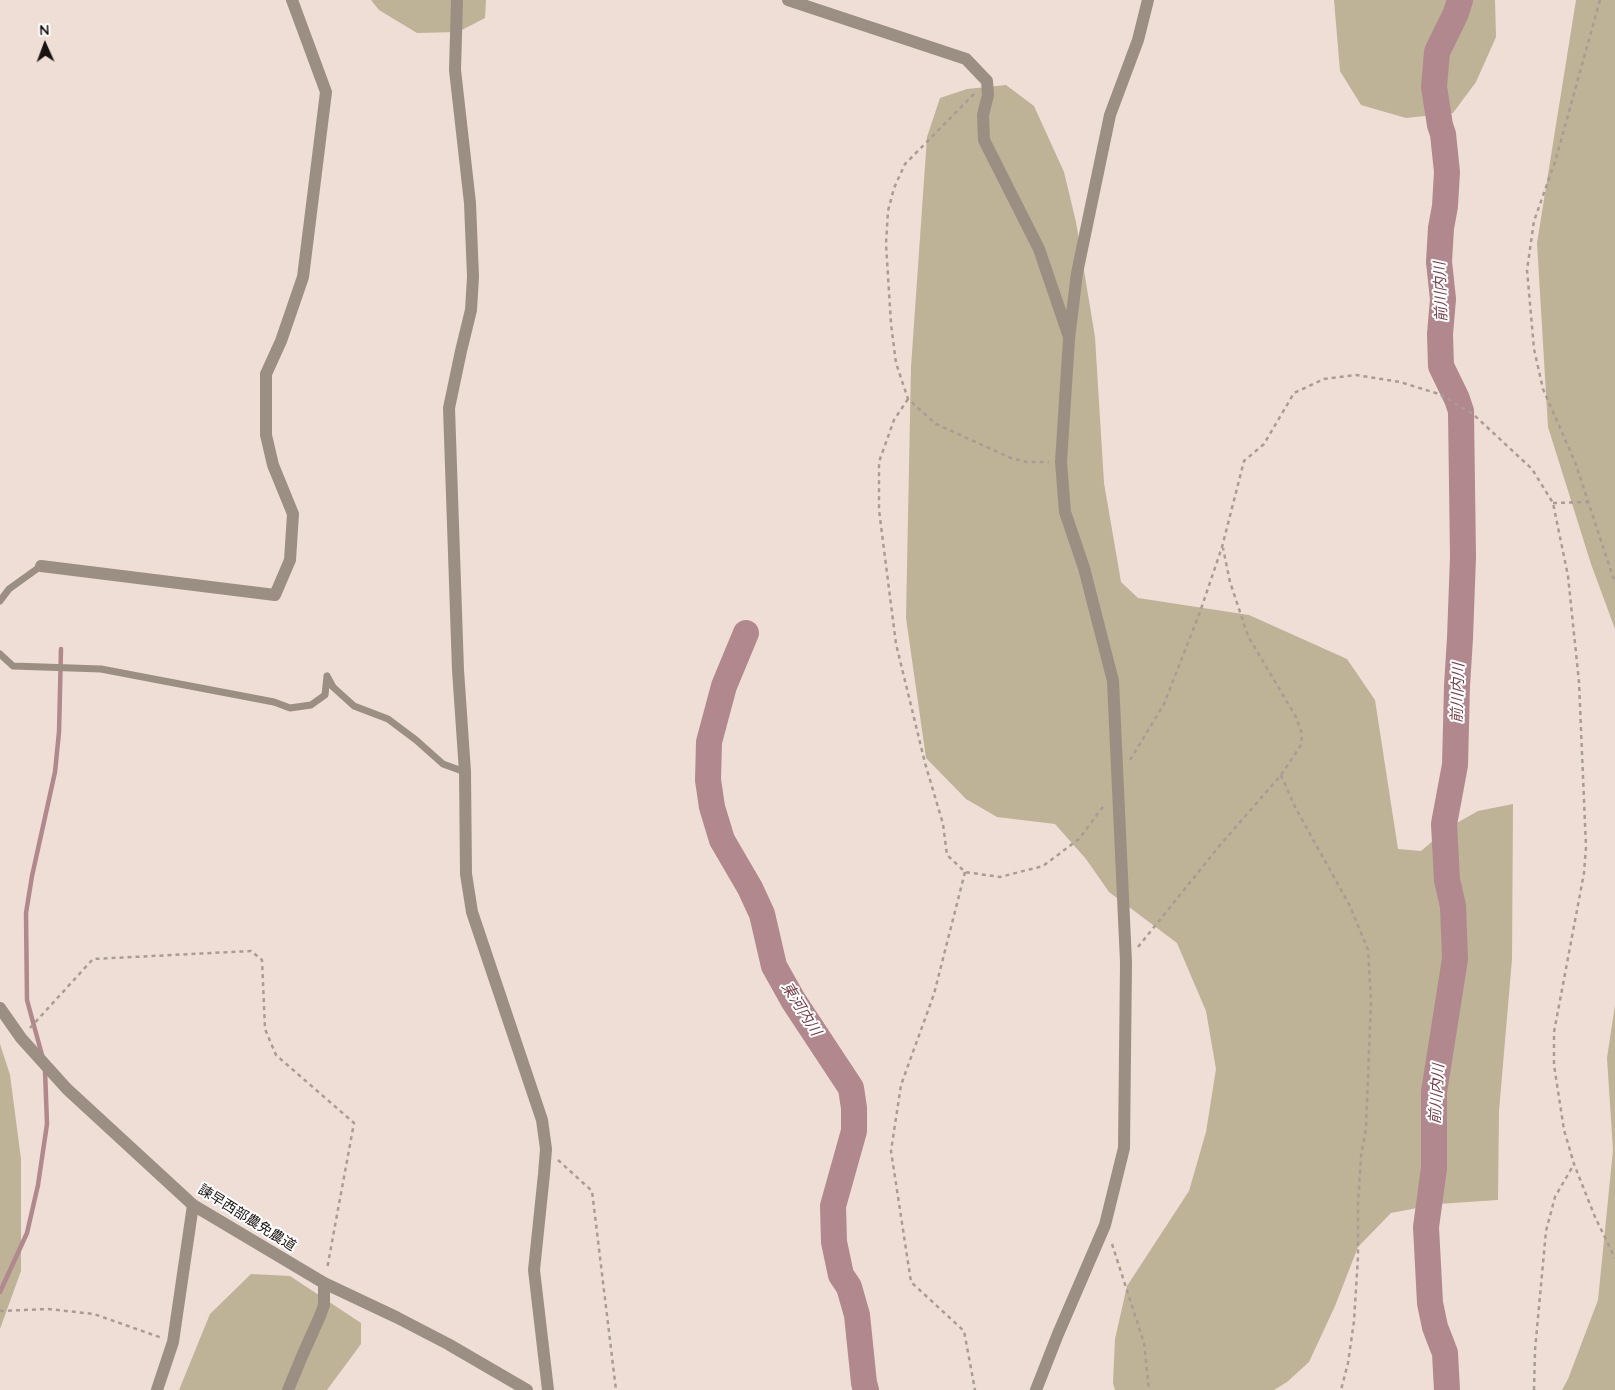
<!DOCTYPE html>
<html>
<head>
<meta charset="utf-8">
<style>
	body { margin:0 }
	#map { position:relative; width:1615px; height:1390px; overflow:hidden; background:#efded5; font-family:Quicksand,sans-serif }
	canvas { display:block }
	.north { position:absolute; left:20px; top:20px; width:50px; height:50px; -webkit-text-stroke:4px #fff; paint-order:stroke; rotate:358deg; font-size:14px; font-weight:700; line-height:20px; text-align:center; color:#181210 }
	.north::after { content:''; display:block; margin:auto; width:18px; height:22px; background:#181210; clip-path:polygon(50% 0,100% 100%,50% 72%,0 100%) }
</style>
</head>
<body>
<div id="map">
<canvas width="1615" height="1390"></canvas>
<div class="north">N</div>
</div>
<script>
const ctx = document.querySelector('canvas').getContext('2d');
ctx.lineJoin = 'round';
function fillPath(path, color) {
  ctx.fillStyle = color;
  ctx.fill(path, 'evenodd');
}
function shape(rows) {
  const path = new Path2D();
  for (const r of rows) {
    path.moveTo(r[0], r[1]);
    for (let i = 2; i < r.length; i += 2) path.lineTo(r[i], r[i + 1]);
  }
  return path;
}
function trace(path, color, width, dash) {
  ctx.strokeStyle = color;
  ctx.lineWidth = width;
  ctx.lineCap = dash ? 'butt' : 'round';
  ctx.setLineDash(dash || []);
  ctx.stroke(path);
}
function label(font, color, halo, rows, align = 'center') {
  ctx.font = font + ' Quicksand,"Noto Sans JP",sans-serif';
  ctx.lineWidth = 4;
  ctx.setLineDash([]);
  ctx.textBaseline = 'middle';
  ctx.strokeStyle = halo;
  ctx.fillStyle = color;
  for (const [text, x, y, turn = 0] of rows) {
    ctx.save();
    ctx.translate(x, y);
    ctx.rotate((+turn || 0) * Math.PI / 180);
    ctx.textAlign = isNaN(turn) ? turn : align;
    if (halo) ctx.strokeText(text, 0, 0);
    ctx.fillText(text, 0, 0);
    ctx.restore();
  }
}
const green = shape([
	[371,0,486,0,485,18,458,32,417,33,379,10],
	[1334,0,1495,0,1496,37,1476,82,1453,113,1406,118,1361,105,1340,71],
	[1576,0,1615,0,1615,629,1591,564,1548,427,1537,243],
	[1006,85,1034,106,1064,172,1076,222,1095,337,1104,483,1121,582,1138,598,1249,615,1347,659,1375,700,1398,849,1421,851,1448,828,1478,811,1513,804,1512,959,1499,1111,1498,1200,1438,1204,1391,1213,1358,1247,1335,1306,1309,1362,1287,1382,1274,1390,1115,1390,1113,1383,1115,1339,1127,1286,1189,1191,1206,1132,1216,1069,1206,1011,1177,943,1109,892,1086,859,1055,824,997,817,966,799,926,758,906,618,911,367,927,137,940,98,967,89],
	[1615,1005,1615,1390,1562,1390,1568,1379,1598,1300,1613,1150,1607,1058],
	[0,1044,10,1075,21,1159,21,1271,0,1329],
	[251,1274,290,1276,361,1323,361,1344,327,1390,179,1390,210,1314]
]);
const stream = shape([
	[42,1055,27,1000,26,913,32,876,55,772,59,732,61,649],
	[0,1292,27,1233,38,1185,47,1124,45,1070]
]);
const river = shape([
	[746,633,724,686,709,742,708,780,712,807,722,840,750,888,762,914,774,966,793,1000,851,1088,854,1108,854,1131,833,1206,834,1242,841,1275,849,1287,857,1315,864,1383,866,1390],
	[1447,1390,1445,1353,1435,1327,1430,1303,1426,1227,1434,1168,1434,1092,1455,959,1453,906,1447,880,1444,824,1455,765,1457,686,1460,638,1463,557,1461,411,1457,399,1441,366,1440,334,1443,299,1439,262,1441,228,1445,206,1447,172,1443,134,1440,125,1434,87,1437,52,1456,13,1460,0]
]);
const path = shape([
	[1600,0,1555,162,1534,221,1527,270,1534,349,1543,389,1575,462,1615,583],
	[974,94,905,164,894,188,888,211,886,244,891,324,896,363,908,399,936,424,1011,458,1027,462,1049,462],
	[908,399,894,420,879,462,879,510,896,644,925,763,943,824,947,855,965,872,1000,877,1043,866,1079,839,1105,804],
	[1553,503,1589,502],
	[1130,760,1164,704,1200,612,1222,547,1244,461,1264,444,1294,393,1324,379,1356,375,1400,382,1439,394,1473,414,1532,469,1553,503,1568,576,1579,682,1586,847,1584,873,1554,1032,1554,1065,1564,1130,1574,1164,1595,1217,1615,1258],
	[1281,775,1296,809,1350,906,1368,950,1371,1000,1366,1129,1361,1156,1358,1204,1358,1257,1354,1321,1348,1363,1341,1390],
	[965,872,934,994,901,1085,891,1151,911,1282,964,1331,975,1390],
	[1138,947,1221,844,1281,775,1301,745,1302,734,1296,717,1248,636,1230,582,1223,548],
	[30,1028,93,959,251,951,262,960,265,1029,276,1055,354,1123,327,1269],
	[558,1160,592,1191,616,1390],
	[1112,1244,1144,1343,1149,1390],
	[0,1311,48,1309,94,1314,162,1338],
	[1534,1390,1535,1350,1546,1231,1555,1197,1574,1164]
]);
const service = shape([
	[0,601,9,589,41,566],
	[0,654,13,666,101,669,274,702,290,708,311,705,325,695,327,676],
	[327,676,333,687,354,706,388,719,416,740,443,764,465,772]
]);
const minor = shape([
	[457,0,455,70,470,203,473,277,471,310,461,351,449,408,458,670,465,772,466,874,472,912,542,1120,546,1149,544,1174,534,1270,548,1390],
	[788,0,966,59,987,81,988,95,983,115,984,140,1039,249,1068,334],
	[41,566,275,595,290,560,293,514,273,465,266,435,266,374,281,341,303,277,326,92,292,0],
	[157,1390,173,1342,193,1205],
	[288,1390,303,1354,320,1316,324,1305,324,1283],
	[1036,1390,1058,1334,1105,1225,1124,1148,1126,962,1113,681,1084,568,1065,512,1061,462,1069,339,1077,273,1110,115,1138,40,1148,0]
]);
const tertiary = shape([
	[0,1008,21,1038,67,1089,193,1205,324,1283,396,1317,448,1344,527,1390]
]);
const streetNames = [
	["諫早西部農免農道",247,1218,32]
];
const waterNames = [
	["前川内川",1441,292,-92],
	["前川内川",1458,693,-88],
	["東河内川",801,1009,58],
	["前川内川",1437,1094,-86]
];
fillPath(green, '#beb297');
trace(stream, '#b0888e', 4.5);
trace(river, '#b0888e', 26);
trace(path, '#a99c95', 2.5, [4, 4]);
trace(service, '#9b8f83', 7);
trace(minor, '#9b8f83', 12);
trace(tertiary, '#9b8f83', 12);
label('14px', '#181210', '#fff', streetNames);
label('italic 15px', '#783f4a', '#fff', waterNames);
</script>
</body>
</html>
